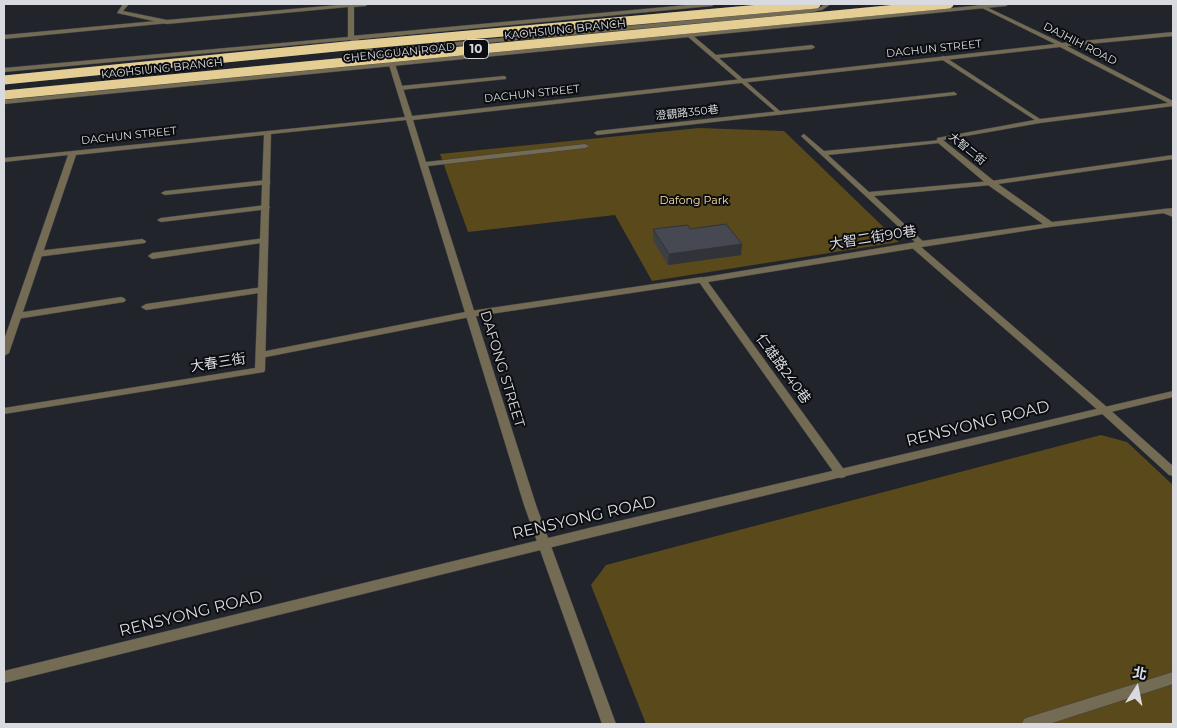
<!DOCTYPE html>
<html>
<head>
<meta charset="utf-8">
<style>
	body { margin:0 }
	#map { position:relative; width:1177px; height:728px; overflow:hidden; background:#21242b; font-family:Montserrat,"Noto Sans TC",sans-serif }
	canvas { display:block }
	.frame { position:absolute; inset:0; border:5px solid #d8dadf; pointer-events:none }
	.north { position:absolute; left:1112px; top:663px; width:50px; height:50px; -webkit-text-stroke:4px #0c0d10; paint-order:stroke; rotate:11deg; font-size:14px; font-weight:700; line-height:20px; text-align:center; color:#d8dadf }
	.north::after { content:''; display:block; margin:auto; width:18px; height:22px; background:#d8dadf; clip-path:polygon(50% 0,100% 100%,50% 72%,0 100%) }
</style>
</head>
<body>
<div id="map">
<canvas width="1177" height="728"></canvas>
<div class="frame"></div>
<div class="north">北</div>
</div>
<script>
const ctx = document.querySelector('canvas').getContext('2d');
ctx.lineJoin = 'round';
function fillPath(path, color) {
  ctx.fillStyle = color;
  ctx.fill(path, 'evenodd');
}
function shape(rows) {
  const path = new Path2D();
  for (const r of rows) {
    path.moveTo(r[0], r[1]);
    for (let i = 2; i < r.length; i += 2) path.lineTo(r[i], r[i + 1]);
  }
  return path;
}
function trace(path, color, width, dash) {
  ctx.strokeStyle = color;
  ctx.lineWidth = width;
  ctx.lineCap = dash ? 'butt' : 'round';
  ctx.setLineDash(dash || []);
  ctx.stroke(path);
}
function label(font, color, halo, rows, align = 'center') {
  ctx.font = font + ' Montserrat,"Noto Sans TC",sans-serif';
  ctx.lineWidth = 4;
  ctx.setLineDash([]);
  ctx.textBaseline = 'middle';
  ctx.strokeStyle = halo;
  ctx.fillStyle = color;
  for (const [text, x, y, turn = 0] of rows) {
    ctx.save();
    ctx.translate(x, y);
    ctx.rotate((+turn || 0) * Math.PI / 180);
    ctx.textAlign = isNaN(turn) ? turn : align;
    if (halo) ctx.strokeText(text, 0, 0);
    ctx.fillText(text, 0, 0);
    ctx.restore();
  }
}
const green = shape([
	[699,128,784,131,899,242,652,281,615,215,468,232,440,154],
	[1101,435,1127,442,1173,485,1173,724,646,724,591,585,606,565]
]);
const service = shape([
	[167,20,170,22,169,23,4,39,4,35,167,20],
	[687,34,691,34,716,55,812,45,815,47,812,49,719,58,781,112,782,113,779,115,687,36,687,34],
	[943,56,945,57,1043,121,1038,122,941,59,940,58,943,56],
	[504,76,506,77,506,79,400,90,397,88,400,86,504,76],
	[804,134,824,151,941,140,941,142,939,143,828,155,869,192,991,181,1173,155,1173,159,991,185,874,196,926,244,925,246,920,246,1108,408,1109,410,1108,412,1100,412,911,247,911,243,916,243,802,137,801,136,804,134],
	[267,180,270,180,270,184,165,195,161,193,165,191,267,180],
	[266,205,270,207,269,209,161,222,157,220,161,218,266,205],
	[1163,209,1169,209,1173,212,1173,217,1163,213,1163,209],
	[265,238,268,238,268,242,152,259,148,256,152,253,265,238],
	[142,239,146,241,145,243,37,257,33,254,37,251,142,239],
	[702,277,706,280,705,282,470,317,261,358,256,355,261,352,470,311,702,277],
	[263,287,267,290,266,292,146,310,141,307,146,304,263,287],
	[121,297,124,298,126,300,124,302,17,319,12,316,17,313,121,297]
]);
const minor = shape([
	[123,4,129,4,123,11,167,20,349,4,368,4,366,6,354,7,354,37,374,50,808,9,819,8,825,4,831,4,822,10,808,13,379,53,395,64,412,116,1055,44,974,4,980,4,1062,43,1173,32,1173,36,1067,46,1173,101,1173,106,1040,123,943,140,994,181,1052,222,1173,208,1173,212,1050,227,922,247,708,282,845,471,847,474,845,477,841,478,837,477,699,282,698,280,699,278,922,241,1043,224,988,185,937,142,937,138,1040,119,1168,103,1060,47,413,120,426,162,585,144,589,146,585,148,428,166,536,505,616,724,602,724,524,505,406,120,271,134,265,370,264,372,4,414,4,408,255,368,264,135,76,155,9,353,4,356,4,340,68,155,4,162,4,158,405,117,389,65,350,40,4,72,4,68,348,37,348,7,167,24,117,13,123,4],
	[954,92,957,94,956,95,597,135,594,133,597,131,954,92],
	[1104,407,1108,408,1173,466,1173,476,1169,475,1100,412,1099,410,1104,407],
	[1173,672,1173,684,1049,724,1022,724,1024,719,1029,717,1173,672]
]);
const tertiary = shape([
	[698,4,715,4,712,6,351,40,348,38,351,36,698,4],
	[993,4,1009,4,1006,6,4,104,4,100,993,4],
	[1173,391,1173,397,589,538,4,683,4,671,589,528,1173,391]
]);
const motorwayBridge = shape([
	[4,80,346,46,816,4],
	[4,95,949,4]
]);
const wall = shape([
	[653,229,741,255,668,265,653,240]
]);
const shadedWall = shape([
	[742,244,741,255,668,265,669,254]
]);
const building = shape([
	[726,224,742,244,669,254,653,229,688,225,690,229,726,224]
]);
const farStreetnames = [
	["KAOHSIUNG BRANCH",565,30,-6],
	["DAJHIH ROAD",1080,44,27],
	["DACHUN STREET",934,49,-6],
	["CHENGGUAN ROAD",399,53,-6],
	["KAOHSIUNG BRANCH",162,69,-6],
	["DACHUN STREET",532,94,-6],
	["澄觀路350巷",687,113,-6],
	["DACHUN STREET",129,136,-6],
	["大智二街",967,149,39]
];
const farParknames = [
	["Dafong Park",694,201]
];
const shields = [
	[476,49,25]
];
const shieldNames = [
	["10",476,49]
];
const streetNames = [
	["大智二街90巷",873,238,-9],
	["大春三街",218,363,-9],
	["DAFONG STREET",502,369,73],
	["仁雄路240巷",783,369,54]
];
const nearStreetnames = [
	["RENSYONG ROAD",978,424,-14],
	["RENSYONG ROAD",584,518,-13],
	["RENSYONG ROAD",191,614,-14]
];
fillPath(green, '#5a491b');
trace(service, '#3e4148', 1);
trace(minor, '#3e4148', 1);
trace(tertiary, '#3e4148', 1);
fillPath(service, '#746b54');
fillPath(minor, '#746b54');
fillPath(tertiary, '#746b54');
trace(motorwayBridge, '#3e4148', 9, []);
trace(motorwayBridge, '#e5ce94', 9);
fillPath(wall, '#3c3f46');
fillPath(shadedWall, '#313339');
fillPath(building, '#464951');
trace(building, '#313339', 1);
label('11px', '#d8dadf', '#0c0d10', farStreetnames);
label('11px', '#f9e09f', '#0c0d10', farParknames);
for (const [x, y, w] of shields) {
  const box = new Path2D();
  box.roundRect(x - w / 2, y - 9.5, w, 19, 4);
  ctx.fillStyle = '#0c0d10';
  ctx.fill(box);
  trace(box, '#d8dadf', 1);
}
label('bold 12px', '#d8dadf', null, shieldNames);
label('14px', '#d8dadf', '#0c0d10', streetNames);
label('16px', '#d8dadf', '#0c0d10', nearStreetnames);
</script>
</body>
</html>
